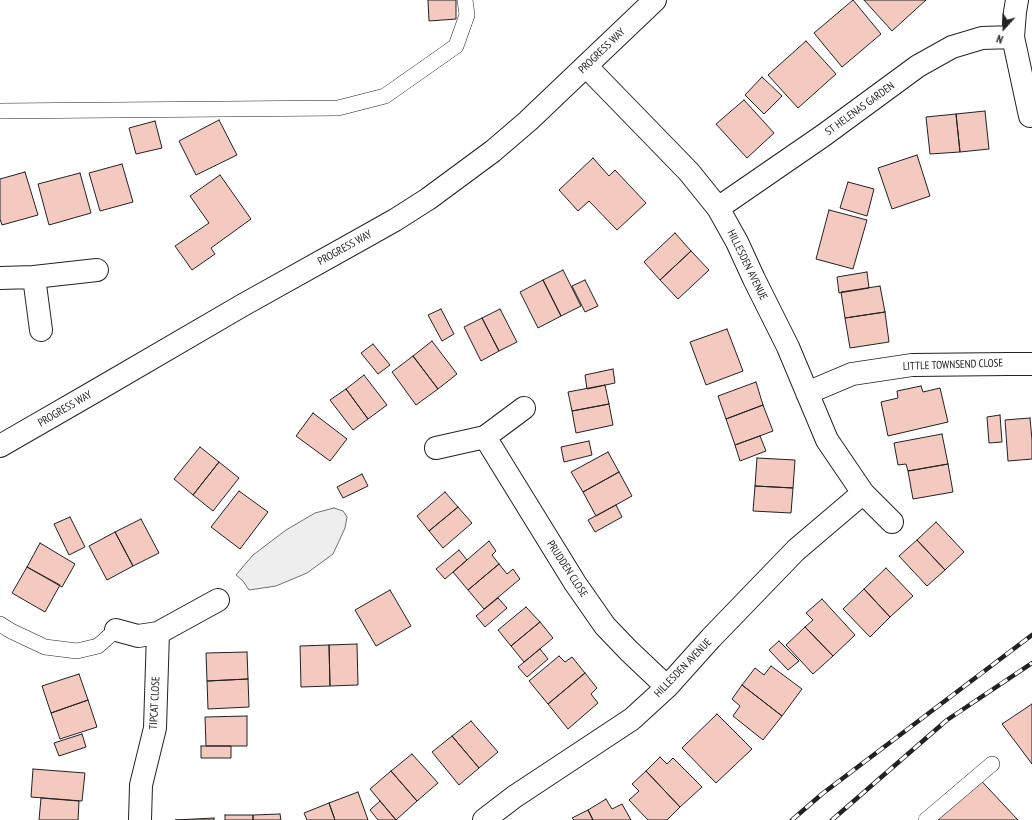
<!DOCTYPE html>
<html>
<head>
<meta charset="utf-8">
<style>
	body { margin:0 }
	#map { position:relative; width:1032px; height:820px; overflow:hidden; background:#fff; font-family:"PT Sans Narrow",sans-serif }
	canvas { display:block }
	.north { position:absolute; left:984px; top:8px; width:40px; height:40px; -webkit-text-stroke:3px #fff; paint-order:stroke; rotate:201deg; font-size:11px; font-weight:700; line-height:16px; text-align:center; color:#222 }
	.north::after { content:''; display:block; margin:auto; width:14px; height:18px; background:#222; clip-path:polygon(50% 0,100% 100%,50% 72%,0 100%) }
</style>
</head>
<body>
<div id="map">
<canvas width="1032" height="820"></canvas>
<div class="north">N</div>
</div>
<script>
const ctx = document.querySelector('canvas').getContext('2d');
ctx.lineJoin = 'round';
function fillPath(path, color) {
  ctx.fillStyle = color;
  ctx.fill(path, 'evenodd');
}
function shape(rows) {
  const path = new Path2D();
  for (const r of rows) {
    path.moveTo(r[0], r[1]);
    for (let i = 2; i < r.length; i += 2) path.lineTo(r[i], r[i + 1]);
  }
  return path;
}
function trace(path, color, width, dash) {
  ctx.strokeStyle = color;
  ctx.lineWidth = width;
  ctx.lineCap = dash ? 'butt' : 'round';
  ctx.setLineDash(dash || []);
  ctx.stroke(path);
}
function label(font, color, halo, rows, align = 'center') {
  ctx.font = font + ' "PT Sans Narrow",sans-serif';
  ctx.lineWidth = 3;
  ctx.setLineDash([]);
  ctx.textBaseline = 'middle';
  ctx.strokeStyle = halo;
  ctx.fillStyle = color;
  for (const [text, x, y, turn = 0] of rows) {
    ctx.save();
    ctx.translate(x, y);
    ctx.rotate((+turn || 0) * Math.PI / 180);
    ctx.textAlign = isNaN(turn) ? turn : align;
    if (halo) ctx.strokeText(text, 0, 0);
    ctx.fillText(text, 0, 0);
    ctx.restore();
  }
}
const green = shape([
	[334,508,343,511,347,517,345,528,333,554,307,573,276,586,249,590,243,581,236,575,253,555,286,530,315,513,334,508]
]);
const building = shape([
	[428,0,456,0,456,19,429,21,428,0],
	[853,0,881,34,842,67,814,33,853,0],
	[864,0,926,0,892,31,864,0],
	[806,41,836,74,798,108,768,75,806,41],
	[762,77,782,96,764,114,745,95,762,77],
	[744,100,774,133,747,158,716,124,744,100],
	[985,111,989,149,960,152,956,114,985,111],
	[956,114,960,152,930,154,926,117,956,114],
	[219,120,237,155,196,175,179,141,219,120],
	[155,121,162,148,136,154,129,128,155,121],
	[917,155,930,196,892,209,878,168,917,155],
	[593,158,609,176,615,170,646,203,617,230,589,201,578,211,559,190,593,158],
	[122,164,133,202,100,211,89,173,122,164],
	[25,172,38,215,2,225,0,219,0,179,25,172],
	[80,173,91,213,49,225,38,184,80,173],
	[220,175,251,219,211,248,215,254,192,270,175,246,209,223,190,196,220,175],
	[848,182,874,189,867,216,840,208,848,182],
	[829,210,867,220,853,269,816,259,829,210],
	[675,233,691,251,660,280,644,262,675,233],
	[691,251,709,270,678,299,660,280,691,251],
	[563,270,581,306,561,316,543,280,563,270],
	[867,272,869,288,839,293,837,277,867,272],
	[543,280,561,316,538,328,520,292,543,280],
	[585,280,598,306,585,312,572,286,585,280],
	[880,286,885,312,845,318,841,292,880,286],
	[441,309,454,334,442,341,428,315,441,309],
	[500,309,517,342,499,351,482,318,500,309],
	[885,312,889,342,850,348,845,318,885,312],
	[482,318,499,351,481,361,464,327,482,318],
	[727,329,743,371,706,385,690,342,727,329],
	[432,341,457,374,438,389,413,356,432,341],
	[373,344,390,365,378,374,361,353,373,344],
	[413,356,438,389,416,405,392,372,413,356],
	[613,369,615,383,587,389,585,375,613,369],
	[364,375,387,405,368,419,346,389,364,375],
	[756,382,763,405,726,419,718,396,756,382],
	[605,385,609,404,572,411,568,392,605,385],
	[921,386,923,392,940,388,948,422,888,436,881,402,898,398,897,391,921,386],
	[346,389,368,419,353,430,330,400,346,389],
	[609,404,613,425,576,433,572,411,609,404],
	[763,405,773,431,735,445,726,419,763,405],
	[313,413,347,439,330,461,296,436,313,413],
	[1000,415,1002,442,989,443,987,417,1000,415],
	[1030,418,1032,440,1032,459,1008,461,1005,420,1030,418],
	[942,434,948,464,908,471,906,464,898,465,894,443,942,434],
	[760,436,766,451,740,461,735,445,760,436],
	[589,441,592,455,564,462,561,447,589,441],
	[200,447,219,462,193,495,174,479,200,447],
	[608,452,619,472,583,492,571,472,608,452],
	[757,458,795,460,793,488,755,486,757,458],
	[219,462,239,478,213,511,193,495,219,462],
	[948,464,953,492,913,499,908,471,948,464],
	[619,472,632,496,596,516,583,492,619,472],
	[362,474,368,486,343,498,337,487,362,474],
	[755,486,793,488,791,513,753,511,755,486],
	[239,491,268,512,240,549,211,527,239,491],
	[445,492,458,507,429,531,417,516,445,492],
	[616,505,622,517,595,532,588,520,616,505],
	[458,507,472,523,443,548,429,531,458,507],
	[70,517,85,547,69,555,54,524,70,517],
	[141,519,159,553,133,566,115,532,141,519],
	[936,522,964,552,945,570,917,540,936,522],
	[115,532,133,566,107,580,89,546,115,532],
	[917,540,945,570,927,586,899,556,917,540],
	[489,541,496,551,492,555,499,564,468,590,453,572,489,541],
	[40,543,75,564,62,587,27,567,40,543],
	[459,550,467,560,445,579,436,569,459,550],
	[499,564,507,574,513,569,520,579,484,609,468,590,499,564],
	[27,567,60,585,45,612,12,593,27,567],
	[886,568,913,596,890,617,864,589,886,568],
	[864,589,890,617,870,637,843,609,864,589],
	[390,590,411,626,376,646,355,610,390,590],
	[498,598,507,608,485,627,476,616,498,598],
	[822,599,855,635,833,656,805,627,813,620,806,613,822,599],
	[526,607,540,622,511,646,498,630,526,607],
	[540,622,553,638,524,662,511,646,540,622],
	[805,627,833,656,813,674,786,645,805,627],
	[779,641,799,661,788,670,769,650,779,641],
	[357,644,358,685,330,686,329,645,357,644],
	[329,645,330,686,301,687,300,646,329,645],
	[540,649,548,659,527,677,518,667,540,649],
	[247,652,248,679,207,681,206,653,247,652],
	[559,656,565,662,572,657,585,673,548,704,529,681,559,656],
	[771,666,802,689,782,716,742,685,755,668,764,675,771,666],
	[585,673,597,688,591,694,598,703,568,729,548,704,585,673],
	[79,674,88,700,51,713,42,686,79,674],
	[248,679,249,707,208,709,207,681,248,679],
	[742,685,782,716,763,740,733,716,740,706,732,699,742,685],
	[88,700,97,727,60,739,51,713,88,700],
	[1032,704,1032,764,1002,724,1032,704],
	[717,714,752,749,716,783,682,748,717,714],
	[247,716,247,746,206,746,205,717,247,716],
	[471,721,498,752,479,768,452,736,471,721],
	[82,734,86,747,59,756,54,743,82,734],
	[452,736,479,768,459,785,432,752,452,736],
	[201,746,231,746,231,758,201,758,201,746],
	[412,754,438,783,417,801,391,771,412,754],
	[660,757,667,764,673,758,702,787,680,807,646,771,660,757],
	[33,769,85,773,82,801,31,797,33,769],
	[391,771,417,801,396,820,370,789,391,771],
	[646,771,680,807,667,820,648,820,629,800,639,791,632,784,646,771],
	[973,772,1018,820,922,820,973,772],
	[358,792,368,820,335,820,329,803,358,792],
	[41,798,79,801,78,820,39,820,41,798],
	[606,799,612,809,622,804,631,820,593,820,588,810,606,799],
	[380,801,396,820,378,820,370,810,380,801],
	[329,803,335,820,307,820,304,813,329,803],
	[588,810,593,820,574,820,572,818,588,810],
	[280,814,281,820,253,820,253,815,280,814],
	[225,815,253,815,253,820,225,820,225,815],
	[214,818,214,820,175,820,214,818]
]);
const lane = shape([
	[0,111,338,108,385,96,456,46,467,15,465,0],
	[0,624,11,631,45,647,77,651,98,646,116,630],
	[926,820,992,764]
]);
const street = shape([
	[1017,0,1015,12,1013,37,1030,116],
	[586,66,689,172,718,208,737,242,754,279,788,347,827,440,863,493,892,522],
	[718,208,824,135,918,66,952,47,982,38,1013,37],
	[34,277,97,270],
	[0,278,34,277,41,330],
	[807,393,852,374,912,365,1008,364,1032,364],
	[485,437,575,583,605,626,629,651,667,687],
	[436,448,485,437,524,408],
	[116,630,138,636,158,633,218,600],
	[140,820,141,785,155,728,158,633],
	[484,820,514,797,632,719,667,687,711,638,796,550,863,493]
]);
const primary = shape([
	[0,446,92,393,243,305,363,238,395,220,428,199,493,151,528,121,655,0]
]);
const rail = shape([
	[792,820,822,794,1032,635],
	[832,820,947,720,1032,663]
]);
const streetNames = [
	["PROGRESS WAY",602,51,-44],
	["ST HELENAS GARDEN",860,109,-36],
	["PROGRESS WAY",345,248,-29],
	["HILLESDEN AVENUE",747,265,64],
	["LITTLE TOWNSEND CLOSE",953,365,-2],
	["PROGRESS WAY",65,409,-30],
	["PRUDDEN CLOSE",567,569,57],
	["HILLESDEN AVENUE",683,668,-46],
	["TIPCAT CLOSE",155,703,-87]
];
fillPath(green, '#eee');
trace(green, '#6f6f6f', 1);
fillPath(building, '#f3c9c0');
trace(building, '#222', 1);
trace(lane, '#222', 16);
trace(street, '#222', 24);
trace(primary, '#222', 24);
trace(lane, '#fff', 15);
trace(street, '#fff', 22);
trace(primary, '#fff', 22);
trace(rail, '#222', 4.5);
trace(rail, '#fff', 3, [9]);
label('11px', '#222', '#fff', streetNames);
</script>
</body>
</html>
